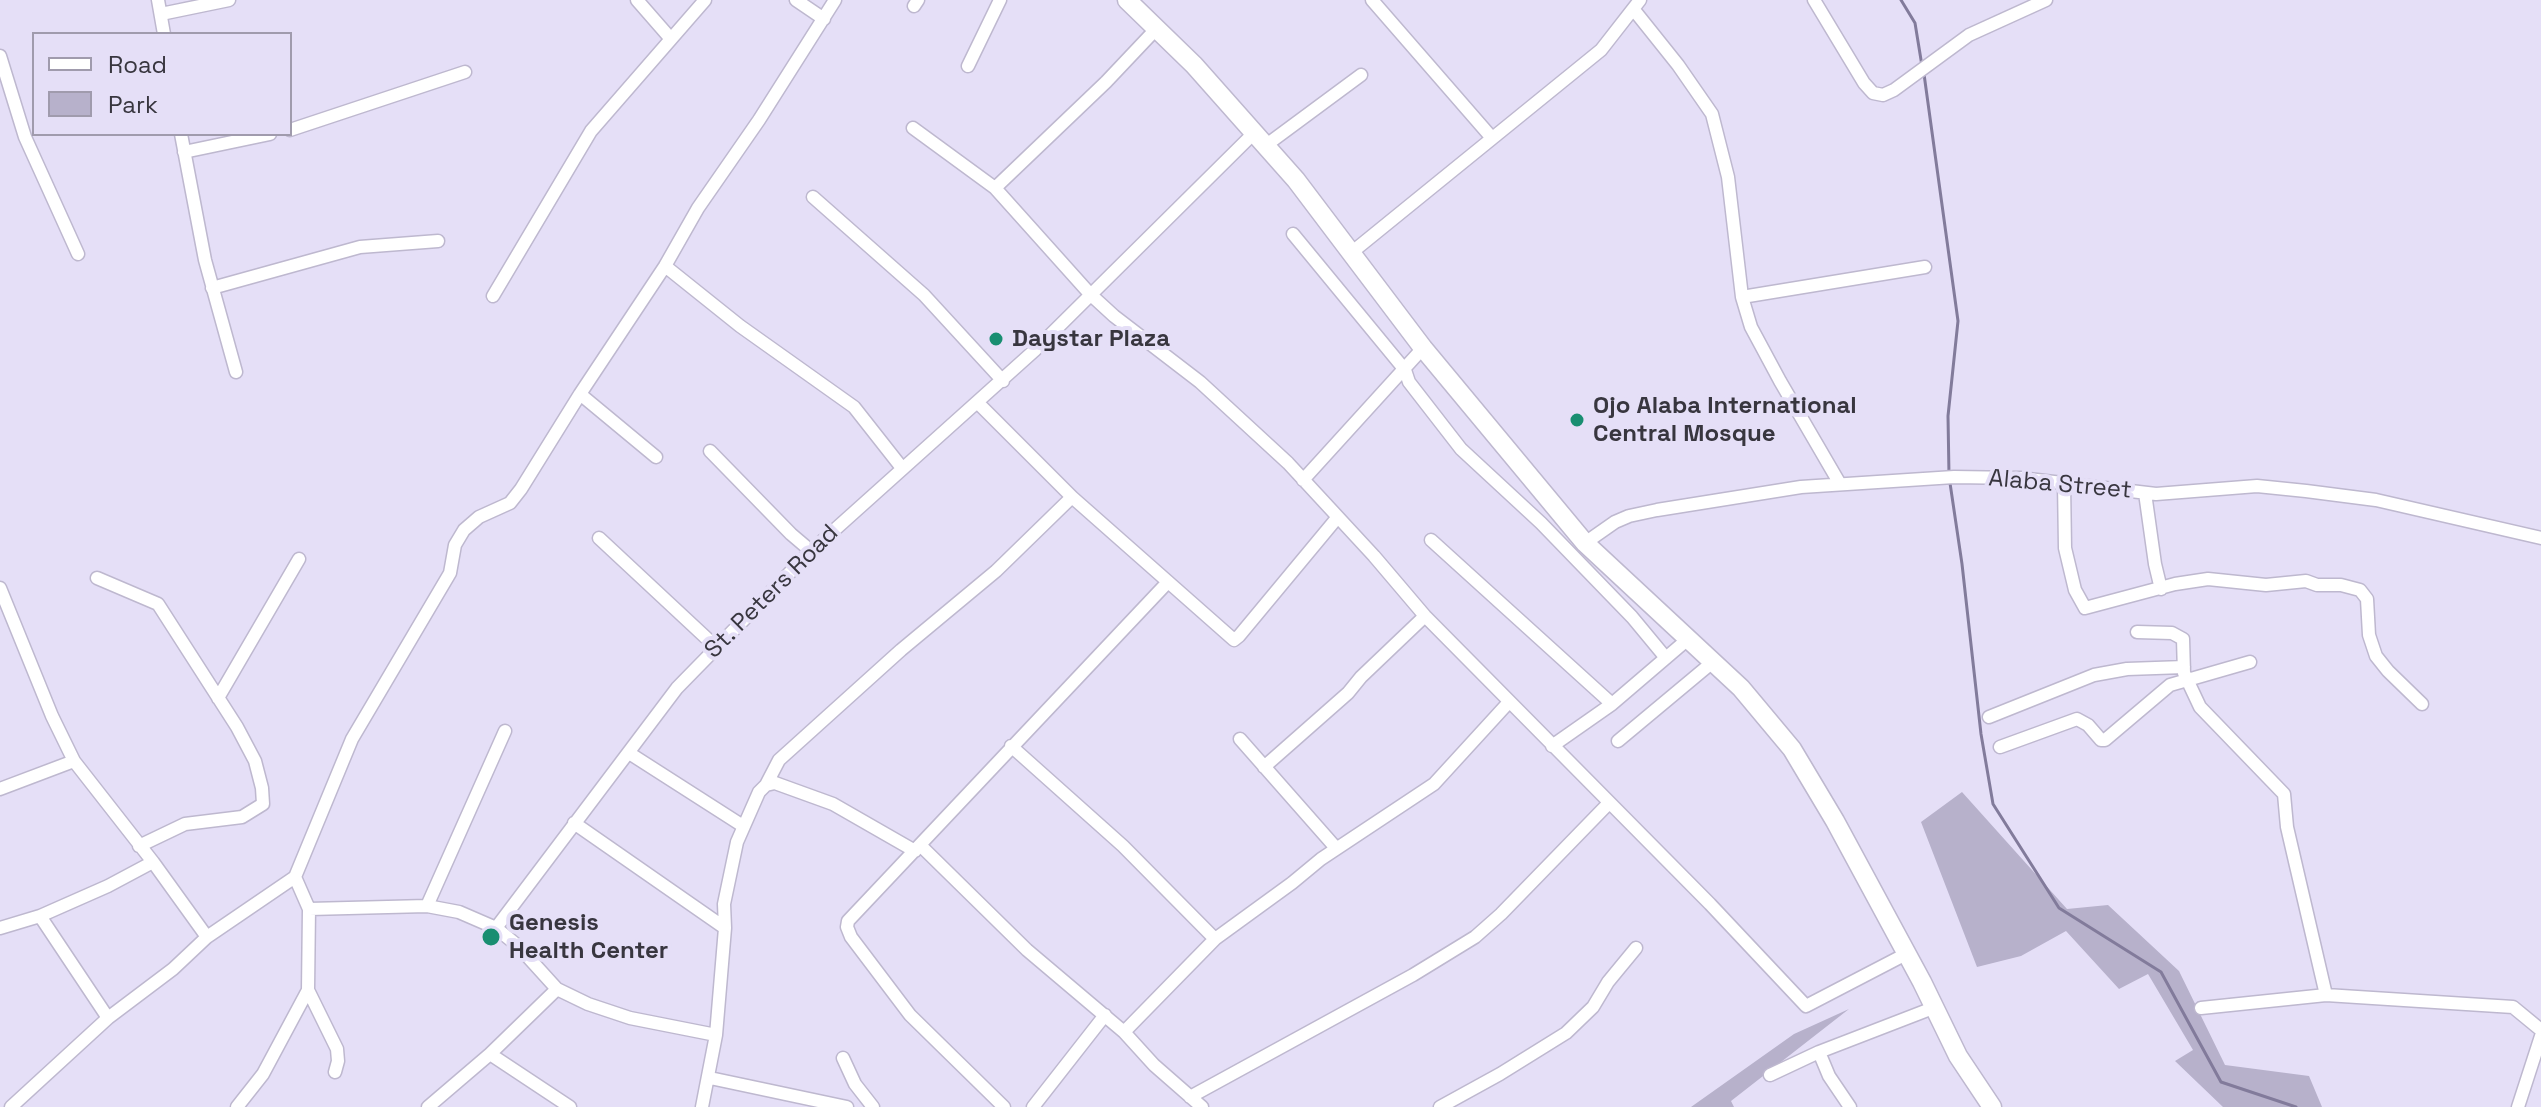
<!DOCTYPE html>
<html>
<head>
<meta charset="utf-8">
<style>
	body { margin:0 }
	#map { position:relative; width:2541px; height:1107px; overflow:hidden; background:#e5dff7; font-family:"Space Grotesk",sans-serif }
	canvas { display:block }
	.legend { position:absolute; left:32px; top:32px; width:260px; height:104px; box-sizing:border-box; background:#e5dff7; border:2px solid #a09bad; margin:0; padding:10px 14px; list-style:none; font-size:24px; color:#38363f }
	.legend li { display:flex; align-items:center; gap:16px; height:40px }
	.legend b { width:40px; border:2px solid #a09bad }
</style>
</head>
<body>
<div id="map">
<canvas width="2541" height="1107"></canvas>
<ul class="legend">
<li><b style="height:10px;background:#fff"></b>Road</li>
<li><b style="height:22px;background:#b7b1cb"></b>Park</li>
</ul>
</div>
<script>
const ctx = document.querySelector('canvas').getContext('2d');
ctx.lineJoin = 'round';
function fillPath(path, color) {
  ctx.fillStyle = color;
  ctx.fill(path, 'evenodd');
}
function shape(rows) {
  const path = new Path2D();
  for (const r of rows) {
    path.moveTo(r[0], r[1]);
    for (let i = 2; i < r.length; i += 2) path.lineTo(r[i], r[i + 1]);
  }
  return path;
}
function trace(path, color, width, dash) {
  ctx.strokeStyle = color;
  ctx.lineWidth = width;
  ctx.lineCap = dash ? 'butt' : 'round';
  ctx.setLineDash(dash || []);
  ctx.stroke(path);
}
function label(font, color, halo, rows, align = 'center') {
  ctx.font = font + ' "Space Grotesk",sans-serif';
  ctx.lineWidth = 8;
  ctx.setLineDash([]);
  ctx.textBaseline = 'middle';
  ctx.strokeStyle = halo;
  ctx.fillStyle = color;
  for (const [text, x, y, turn = 0] of rows) {
    ctx.save();
    ctx.translate(x, y);
    ctx.rotate((+turn || 0) * Math.PI / 180);
    ctx.textAlign = isNaN(turn) ? turn : align;
    if (halo) ctx.strokeText(text, 0, 0);
    ctx.fillText(text, 0, 0);
    ctx.restore();
  }
}
const green = shape([
	[1962,792,2067,909,2108,905,2179,971,2225,1065,2309,1076,2322,1107,2223,1107,2175,1061,2193,1050,2148,974,2119,989,2066,931,2021,956,1977,967,1921,822],
	[1849,1009,1731,1101,1734,1107,1691,1107,1794,1034]
]);
const stream = shape([
	[1901,0,1915,23,1922,66],
	[1924,74,1958,321,1948,416,1949,475],
	[1950,483,1962,564,1981,734,1993,804,2059,908,2161,972,2221,1082,2296,1107]
]);
const street = shape([
	[158,0,164,34],
	[637,0,671,39],
	[796,0,824,19],
	[1372,0,1492,138],
	[1814,0,1864,83,1873,93,1883,95,1894,90,1969,35,2046,0],
	[914,6,918,0],
	[1634,10,1678,65,1712,114,1728,177,1742,297,1751,327,1780,381,1840,484],
	[161,14,229,0],
	[0,56,25,137,78,254],
	[968,66,1000,0],
	[913,128,995,188,1090,294,1114,316,1200,382,1288,463,1374,556,1425,616,1710,904,1806,1006,1906,954],
	[290,130,465,72],
	[181,134,205,260,236,372],
	[1265,146,1361,75],
	[184,152,270,134],
	[995,188,1106,82,1158,27],
	[813,197,924,295,1003,381],
	[1293,234,1405,370,1409,382,1461,449,1541,523,1632,617,1666,658],
	[1351,253,1601,50,1640,0],
	[665,266,740,326,854,407,902,468],
	[212,288,360,247,438,241],
	[493,296,591,131,705,0],
	[1742,297,1925,267],
	[580,394,656,457],
	[977,402,1072,497,1234,640,1239,636,1337,518],
	[710,451,791,534,811,551],
	[1303,480,1423,348],
	[2064,483,2065,548,2075,590,2085,608,2175,584,2208,579,2266,585,2306,581,2317,585,2341,585,2360,590,2367,599,2369,635,2376,656,2388,671,2422,704],
	[2145,493,2155,564,2161,589],
	[599,538,716,647],
	[1431,540,1612,704],
	[1585,543,1615,522,1629,516,1657,510,1801,487,1954,477,2020,478,2156,494,2257,486,2306,491,2376,500,2541,538],
	[97,578,158,604,237,727,255,761,262,788,263,804,242,817,185,824,139,846],
	[0,588,52,716,74,761,153,862,207,937],
	[2137,632,2172,633,2183,639,2184,673,2200,707,2284,794,2287,827,2326,995],
	[218,698,299,559],
	[1989,717,2094,675,2127,669,2184,667],
	[1240,739,1336,848],
	[1618,741,1714,661],
	[1011,746,1123,846,1215,939],
	[1552,746,1612,704,1688,639],
	[2000,747,2077,719,2088,725,2101,740,2105,740,2170,685,2250,662],
	[629,753,743,826],
	[1264,767,1348,693,1361,677,1425,616],
	[766,785,779,760,901,650,996,571,1072,497],
	[0,789,74,761],
	[574,823,725,928],
	[920,845,1027,950,1124,1032,1154,1065,1202,1107],
	[427,906,505,731],
	[309,909,427,906,459,912,496,928,518,946,557,989,588,1004,630,1018,716,1035],
	[40,916,108,1018],
	[0,928,40,916,108,886,153,862],
	[496,928,677,688,811,551,1035,350,1255,132],
	[308,990,337,1049,338,1061,335,1072],
	[2201,1008,2326,995,2513,1007,2541,1030],
	[1124,1032,1215,939,1292,883,1321,859,1434,784,1509,702],
	[1819,1052,1829,1076,1850,1107],
	[490,1054,570,1107],
	[843,1058,855,1084,873,1107],
	[1770,1075,1819,1052,1933,1008],
	[710,1078,847,1107],
	[1190,1097,1413,975,1475,937,1501,914,1608,804],
	[11,1107,108,1018,173,969,207,937,295,877,352,739,450,573,455,545,464,530,479,517,510,503,521,489,580,394,665,266,698,208,759,120,835,0],
	[237,1107,263,1074,308,990,309,909,295,877],
	[428,1107,490,1054,557,989],
	[702,1107,716,1035,725,928,724,904,737,842,759,792,766,785,775,783,833,804,915,851],
	[1004,1107,910,1015,851,937,847,927,848,921,1167,583],
	[1033,1107,1105,1015],
	[1440,1107,1500,1074,1566,1033,1593,1007,1608,982,1636,948],
	[2518,1107,2541,1036]
]);
const secondary = shape([
	[1127,0,1194,65,1296,180,1423,348,1585,543,1741,688,1792,749,1835,821,1922,982,1958,1056,1992,1107]
]);
const markers = [
	[996,339,8,"#198e71"],
	[1577,420,8,"#198e71"],
	[491,937,10,"#198e71"]
];
const poiNames = [
	["Daystar Plaza",1012,339],
	["Ojo Alaba International",1593,406],
	["Central Mosque",1593,434],
	["Genesis",509,923],
	["Health Center",509,951]
];
const streetNames = [
	["Alaba Street",2060,485,5],
	["St. Peters Road",772,592,-45]
];
fillPath(green, '#b7b1cb');
trace(stream, '#827b9b', 3);
trace(street, '#beb8cf', 15);
trace(secondary, '#beb8cf', 21);
trace(street, '#fff', 12);
trace(secondary, '#fff', 18);
for (const [x, y, r, color] of markers) {
  const dot = new Path2D();
  dot.arc(x, y, r, 0, 2 * Math.PI);
  ctx.fillStyle = color;
  ctx.fill(dot);
  trace(dot, '#e5dff7', 3);
}
label('bold 24px', '#38363f', '#e5dff7', poiNames, 'left');
label('24px', '#38363f', '#e5dff7', streetNames);
</script>
</body>
</html>
